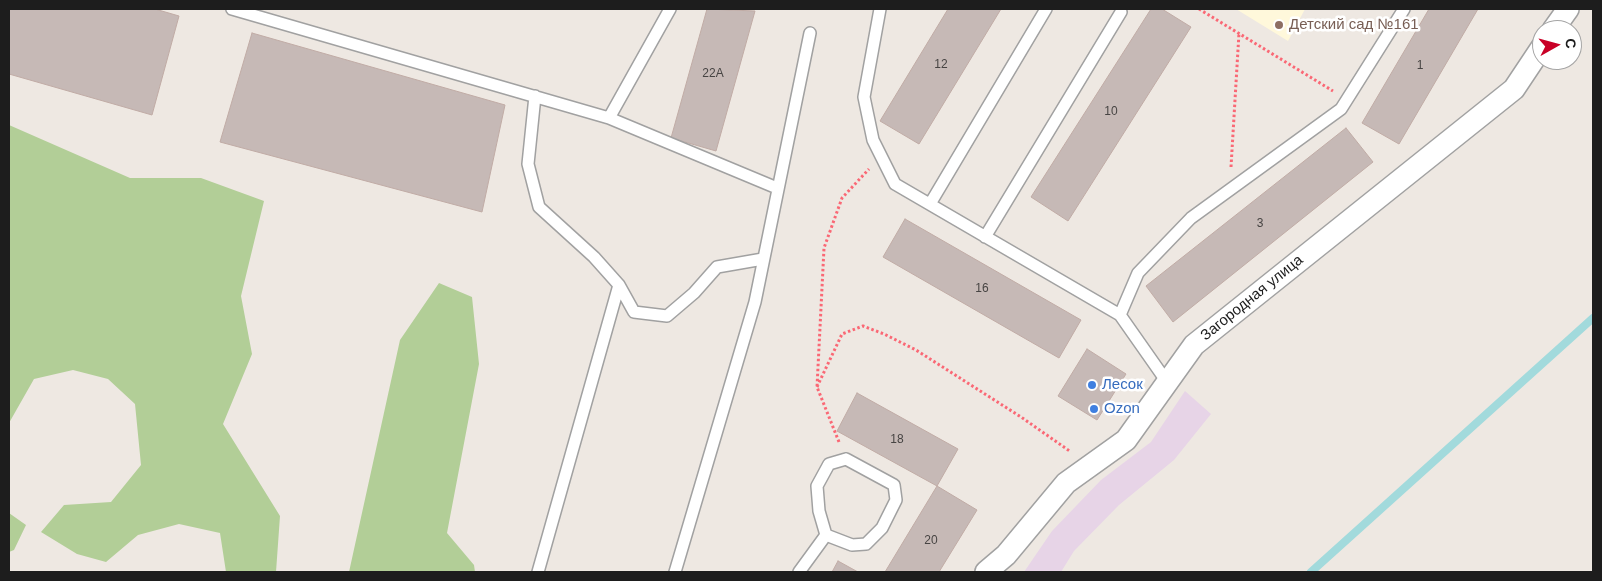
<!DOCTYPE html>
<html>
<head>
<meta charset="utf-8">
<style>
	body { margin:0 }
	#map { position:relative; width:1602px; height:581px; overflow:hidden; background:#eee8e2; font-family:Arial,sans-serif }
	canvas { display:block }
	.frame { position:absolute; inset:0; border:10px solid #1d1d1d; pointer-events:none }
	.north { position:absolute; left:1532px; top:20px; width:50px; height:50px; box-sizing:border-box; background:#fff; border:1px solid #a5a5a5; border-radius:50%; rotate:83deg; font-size:14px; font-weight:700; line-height:20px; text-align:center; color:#1d1d1d }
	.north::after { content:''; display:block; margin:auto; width:18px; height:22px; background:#c90027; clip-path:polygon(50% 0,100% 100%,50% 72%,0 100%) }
</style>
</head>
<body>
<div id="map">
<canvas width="1602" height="581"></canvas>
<div class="frame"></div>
<div class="north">С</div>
</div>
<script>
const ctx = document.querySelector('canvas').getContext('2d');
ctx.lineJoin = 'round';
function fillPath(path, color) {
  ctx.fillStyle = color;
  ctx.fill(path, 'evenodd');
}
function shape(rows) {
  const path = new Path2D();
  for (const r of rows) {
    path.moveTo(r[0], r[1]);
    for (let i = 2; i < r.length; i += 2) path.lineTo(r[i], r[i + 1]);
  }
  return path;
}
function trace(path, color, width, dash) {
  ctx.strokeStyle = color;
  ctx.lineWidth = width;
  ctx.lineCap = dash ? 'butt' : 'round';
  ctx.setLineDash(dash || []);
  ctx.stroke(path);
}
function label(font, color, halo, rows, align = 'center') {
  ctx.font = font + ' Arial,sans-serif';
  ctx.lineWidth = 5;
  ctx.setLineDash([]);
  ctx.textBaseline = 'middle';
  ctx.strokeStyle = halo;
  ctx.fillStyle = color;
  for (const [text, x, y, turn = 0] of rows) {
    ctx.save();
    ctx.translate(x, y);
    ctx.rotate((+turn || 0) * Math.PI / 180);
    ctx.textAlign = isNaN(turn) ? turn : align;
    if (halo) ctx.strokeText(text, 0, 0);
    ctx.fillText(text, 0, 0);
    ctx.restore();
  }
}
const industrial = shape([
	[1185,391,1211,414,1174,460,1119,505,1074,551,1061,572,1024,572,1052,531,1101,480,1151,442]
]);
const education = shape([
	[1236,9,1305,9,1288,41]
]);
const forest = shape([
	[9,125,130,178,201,178,264,201,241,296,252,354,223,424,280,516,276,572,226,572,220,533,179,524,138,535,106,562,77,554,41,532,64,505,111,502,141,465,135,404,108,379,73,370,34,379,9,423],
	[439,283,472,297,479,364,447,533,474,565,475,572,349,572,400,340],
	[9,513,26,525,14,550,9,552]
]);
const stream = shape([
	[1311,572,1593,318]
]);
const building = shape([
	[9,9,155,9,179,16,152,115,9,74,9,9],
	[707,9,755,11,716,151,671,138,707,9],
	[948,9,1001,9,919,144,880,121,948,9],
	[1151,9,1162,9,1191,27,1068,221,1031,197,1151,9],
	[1429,9,1478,9,1399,144,1362,123,1429,9],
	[252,33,505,105,482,212,220,142,252,33],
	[1346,128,1373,162,1173,322,1146,286,1346,128],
	[905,219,1081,320,1059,358,883,257,905,219],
	[1087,349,1126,374,1097,420,1058,396,1087,349],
	[857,393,958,449,937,486,837,431,857,393],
	[937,486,977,510,939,572,885,572,937,486],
	[838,561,858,572,832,572,838,561]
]);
const path = shape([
	[1199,9,1333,91],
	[1231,167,1239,33],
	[817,387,842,334,863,326,884,334,916,350,1021,417,1071,452],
	[839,442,817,387,824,248,842,198,869,169]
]);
const service = shape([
	[232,9,609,118,777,188],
	[880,9,864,97,873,140,895,184,1120,315,1138,273,1191,218,1341,109,1404,9],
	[535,96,528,164,539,207,594,257,619,285,634,312,667,316,694,293,717,267,763,259],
	[609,118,670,9],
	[930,204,1046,9],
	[985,237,1121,12],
	[1120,315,1167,382],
	[846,459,894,485,896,500,882,528,866,544,852,545,826,535,819,511,817,486,829,464,846,459],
	[538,572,619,285],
	[675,572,755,302,810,33],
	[799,572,826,535]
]);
const minor = shape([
	[1553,30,1568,9],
	[986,572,1006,555,1066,483,1126,440,1194,345,1514,89,1542,47]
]);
const markers = [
	[1279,25,5,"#8d6e63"],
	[1092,385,5,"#3f7fe0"],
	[1094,409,5,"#3f7fe0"]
];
const numberNames = [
	["12",941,65],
	["1",1420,66],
	["22А",713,74],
	["10",1111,112],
	["3",1260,224],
	["16",982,289],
	["18",897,440],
	["20",931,541]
];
const educationNames = [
	["Детский сад №161",1289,25]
];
const streetNames = [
	["Загородная улица",1252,298,-39]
];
const shopNames = [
	["Лесок",1102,385],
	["Ozon",1104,409]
];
fillPath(industrial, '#e7d4e7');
fillPath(education, '#fff8db');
fillPath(forest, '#b2ce97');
trace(stream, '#a2dadc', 8);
fillPath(building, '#c6b9b6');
trace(building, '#c0aba5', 1);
trace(service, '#a1a1a1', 14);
trace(minor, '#a1a1a1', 24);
trace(path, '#fa6875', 3, [2.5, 2.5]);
trace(service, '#fff', 11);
trace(minor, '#fff', 21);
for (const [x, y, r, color] of markers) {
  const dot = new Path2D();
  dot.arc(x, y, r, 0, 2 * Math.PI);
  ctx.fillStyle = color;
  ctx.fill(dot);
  trace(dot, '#fff', 2);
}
label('12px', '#474443', null, numberNames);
label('15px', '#785e54', '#fff', educationNames, 'left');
label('15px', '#1d1d1d', '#fff', streetNames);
label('15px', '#366cbe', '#fff', shopNames, 'left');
</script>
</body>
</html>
